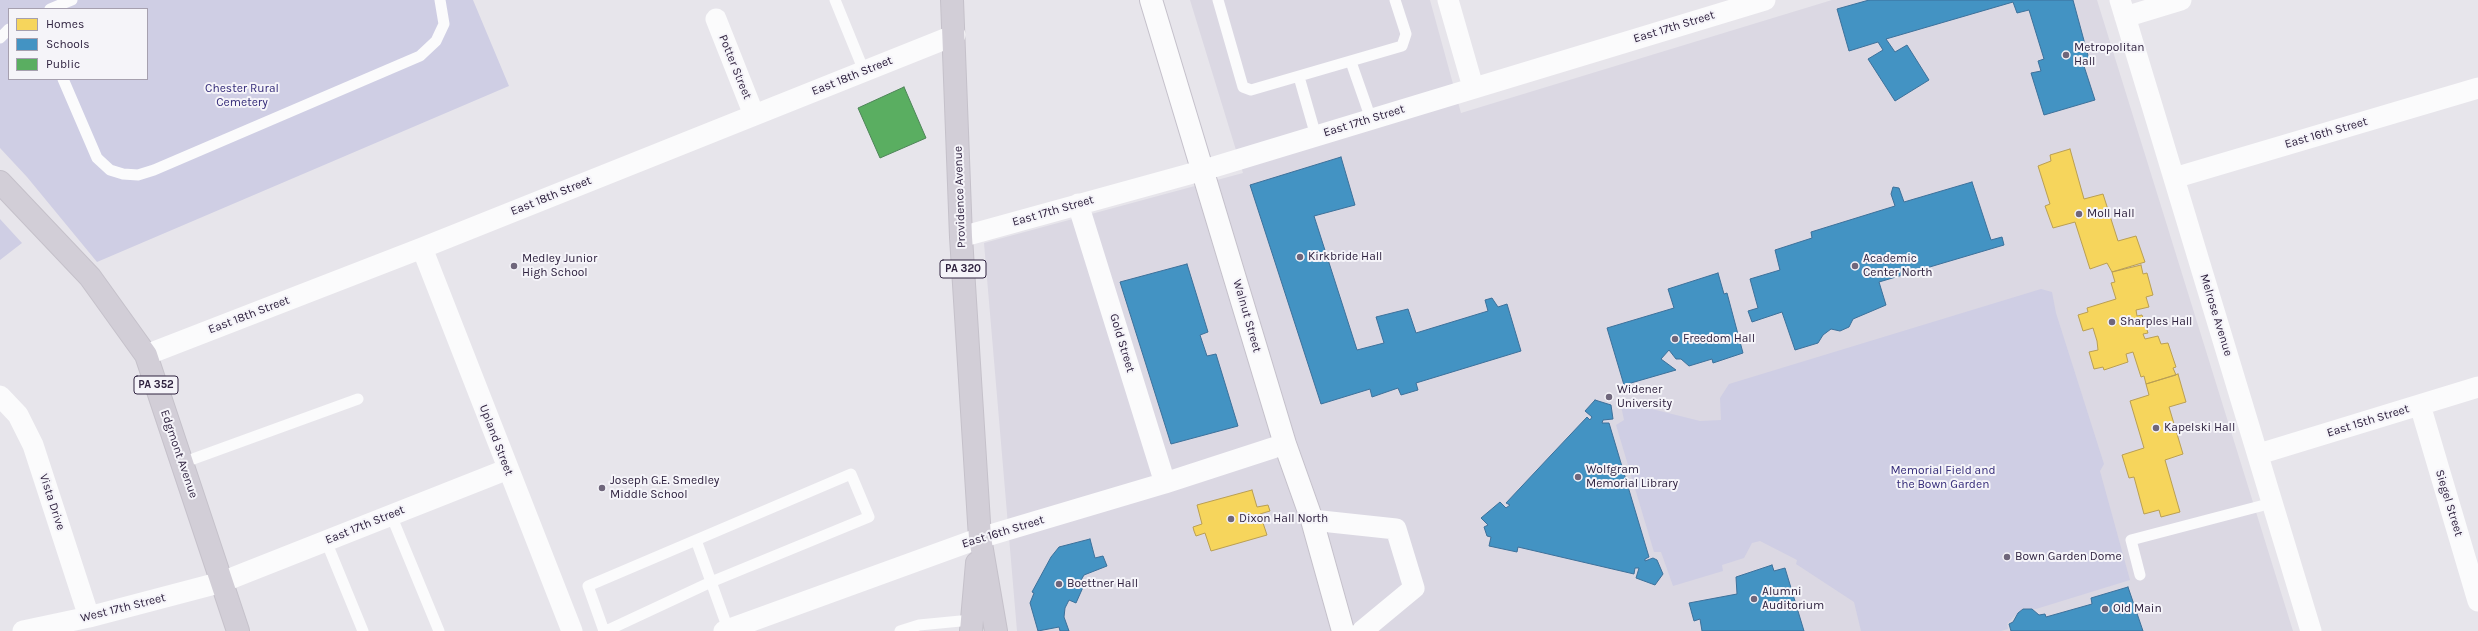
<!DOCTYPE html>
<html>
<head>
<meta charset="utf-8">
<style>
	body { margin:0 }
	#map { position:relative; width:2478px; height:631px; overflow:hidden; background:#e7e5eb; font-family:Karla,sans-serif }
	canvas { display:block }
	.legend { position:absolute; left:8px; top:8px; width:140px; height:72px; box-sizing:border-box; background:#f5f4f9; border:1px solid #a6a0af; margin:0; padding:5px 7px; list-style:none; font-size:12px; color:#2f223f }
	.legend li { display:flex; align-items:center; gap:8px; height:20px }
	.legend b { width:20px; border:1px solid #a6a0af }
</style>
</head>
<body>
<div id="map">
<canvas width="2478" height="631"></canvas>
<ul class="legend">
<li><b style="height:11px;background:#f6d55c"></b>Homes</li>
<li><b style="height:11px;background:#4393c3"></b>Schools</li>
<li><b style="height:11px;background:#5aae61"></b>Public</li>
</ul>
</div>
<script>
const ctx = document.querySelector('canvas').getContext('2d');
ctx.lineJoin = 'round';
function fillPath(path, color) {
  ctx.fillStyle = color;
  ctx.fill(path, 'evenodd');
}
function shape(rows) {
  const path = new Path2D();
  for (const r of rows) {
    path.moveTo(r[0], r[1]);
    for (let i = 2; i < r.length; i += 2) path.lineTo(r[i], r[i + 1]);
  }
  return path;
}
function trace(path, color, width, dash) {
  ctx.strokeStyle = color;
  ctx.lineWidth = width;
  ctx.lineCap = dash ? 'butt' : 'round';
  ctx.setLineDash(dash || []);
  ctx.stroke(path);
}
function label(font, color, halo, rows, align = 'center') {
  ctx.font = font + ' Karla,sans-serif';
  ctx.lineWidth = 4;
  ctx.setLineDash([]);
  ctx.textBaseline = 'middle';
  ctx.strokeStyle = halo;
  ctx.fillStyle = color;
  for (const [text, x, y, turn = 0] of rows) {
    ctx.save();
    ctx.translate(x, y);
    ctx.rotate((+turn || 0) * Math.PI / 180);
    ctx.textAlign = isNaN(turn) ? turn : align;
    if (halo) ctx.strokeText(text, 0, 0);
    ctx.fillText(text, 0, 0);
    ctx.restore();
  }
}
const built = shape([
	[1190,0,1430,0,1461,113,1832,0,2097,0,2293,631,1017,631,984,243,1243,173]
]);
const green = shape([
	[0,0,473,0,509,86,97,262,27,177,0,148],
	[9,9,147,9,147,79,9,79],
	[0,219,22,243,0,260],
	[2041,289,2052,292,2056,313,2104,464,2100,471,2130,580,2036,609,2023,608,2007,624,2008,629,2001,631,1861,631,1854,602,1796,564,1797,560,1760,541,1752,543,1744,558,1722,565,1723,571,1673,586,1661,552,1654,552,1616,425,1624,420,1620,401,1700,421,1721,420,1720,398,1729,384]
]);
const homes = shape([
	[2070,149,2084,199,2103,194,2118,241,2136,236,2145,262,2112,272,2107,263,2090,269,2075,222,2053,228,2045,206,2050,204,2038,166,2051,161,2050,155,2070,149],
	[2141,265,2143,274,2147,273,2153,295,2146,297,2149,307,2136,310,2137,316,2142,315,2148,333,2143,334,2145,339,2158,336,2161,344,2168,343,2176,367,2173,368,2176,375,2146,384,2144,376,2141,377,2133,352,2126,354,2128,362,2104,370,2103,367,2094,369,2089,352,2098,350,2097,341,2093,328,2083,331,2078,315,2088,312,2087,308,2116,299,2111,283,2115,282,2112,272,2141,265],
	[2178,374,2186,402,2169,407,2183,454,2165,460,2180,512,2161,517,2159,510,2144,514,2134,477,2129,478,2122,455,2144,448,2130,401,2149,395,2146,384,2178,374],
	[1252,490,1257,507,1268,505,1270,511,1260,514,1267,535,1211,551,1205,533,1196,536,1194,531,1193,527,1202,524,1197,505,1252,490]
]);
const schools = shape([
	[1869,0,2073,0,2089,59,2082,60,2095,100,2044,115,2031,73,2041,71,2038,61,2044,59,2029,10,2017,13,2013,2,1886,39,1895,52,1907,45,1929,80,1895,101,1868,59,1883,50,1878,42,1849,51,1837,9,1869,0],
	[1341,157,1355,205,1314,216,1357,350,1384,343,1376,317,1408,309,1416,333,1488,311,1485,300,1492,298,1498,307,1507,304,1521,351,1416,383,1418,390,1401,395,1398,388,1372,397,1370,389,1321,404,1250,185,1341,157],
	[1972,182,1991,240,2002,237,2004,245,1879,282,1886,305,1853,319,1849,327,1840,331,1831,329,1823,335,1818,343,1795,350,1782,312,1752,322,1748,311,1758,308,1750,279,1780,270,1775,250,1812,238,1811,232,1895,206,1891,194,1893,187,1899,188,1904,202,1972,182],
	[1187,264,1208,332,1200,335,1207,356,1216,354,1238,426,1171,444,1120,282,1187,264],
	[1718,273,1724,294,1727,293,1743,353,1713,363,1712,359,1689,366,1681,359,1676,359,1669,350,1661,359,1676,370,1624,385,1607,328,1674,308,1668,289,1718,273],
	[1595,400,1611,405,1613,419,1603,420,1602,423,1609,423,1649,557,1645,559,1645,561,1653,558,1657,560,1663,574,1655,585,1636,578,1639,568,1635,568,1634,574,1518,547,1517,552,1489,546,1491,537,1487,536,1484,527,1488,525,1481,518,1500,502,1506,508,1510,505,1506,503,1553,453,1587,417,1590,420,1592,417,1585,411,1595,400],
	[1090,539,1095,558,1103,556,1107,566,1084,575,1080,582,1084,585,1076,603,1069,600,1065,608,1064,617,1069,631,1060,631,1059,627,1038,631,1030,603,1034,593,1032,592,1051,557,1059,547,1090,539],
	[1772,565,1774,571,1785,568,1804,631,1702,631,1700,619,1694,621,1689,603,1737,594,1736,577,1772,565],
	[2128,587,2143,631,2011,631,2009,624,2013,622,2018,613,2023,609,2032,609,2039,615,2045,614,2046,617,2092,604,2091,598,2128,587]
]);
const public = shape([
	[904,87,926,138,880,158,858,108,904,87]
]);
const lane = shape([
	[835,0,864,71],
	[1218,0,1243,87,1251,90,1402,46,1406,34,1395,0],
	[50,9,72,0],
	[0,38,9,29],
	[1351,62,1371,119],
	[1299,77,1316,136],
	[63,79,97,158,110,170,123,174,138,175,154,170,420,56,436,41,444,24,440,0],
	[182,463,358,399],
	[391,515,439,631],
	[696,540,728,629],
	[326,541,363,631],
	[2140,575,2131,540,2272,503],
	[604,631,588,586,851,474,869,517,711,582,606,631],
	[900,631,919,625,971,620]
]);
const street = shape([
	[1448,0,1473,87],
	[2120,0,2311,631],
	[2125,17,2181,0],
	[716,19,754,115],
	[2174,178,2478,88],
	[1078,204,1165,483],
	[961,237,1204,170,1765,0],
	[422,248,572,631],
	[146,355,422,248,955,35],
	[0,396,18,415,33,445,89,617],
	[2420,405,2478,601],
	[2259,454,2478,387],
	[1312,520,1396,529,1414,588,1362,631],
	[23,631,89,617,222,582,508,469],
	[724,631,980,538,1165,483,1285,444]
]);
const secondary = shape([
	[1151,0,1285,444,1312,520,1343,631]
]);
const primary = shape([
	[952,0,961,237,980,538,996,631],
	[0,182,90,277,146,355,238,631],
	[971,631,977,563]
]);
const markers = [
	[2066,55,4,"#6f667b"],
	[2079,214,4,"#6f667b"],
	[1300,257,4,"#6f667b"],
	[514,266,4,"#6f667b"],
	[1855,266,4,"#6f667b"],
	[2112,322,4,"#6f667b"],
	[1675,339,4,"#6f667b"],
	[1609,397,4,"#6f667b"],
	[2156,428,4,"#6f667b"],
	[1578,477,4,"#6f667b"],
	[602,488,4,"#6f667b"],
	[1231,519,4,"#6f667b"],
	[2007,557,4,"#6f667b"],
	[1059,584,4,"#6f667b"],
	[1754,599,4,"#6f667b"],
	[2105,609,4,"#6f667b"]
];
const shields = [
	[963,269,46],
	[156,385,44]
];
const shieldNames = [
	["PA 320",963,269],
	["PA 352",156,385]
];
const streetNames = [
	["East 17th Street",1674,27,-17],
	["Potter Street",735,67,68],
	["East 18th Street",852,76,-22],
	["East 17th Street",1364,121,-17],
	["East 16th Street",2326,133,-16],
	["East 18th Street",551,196,-22],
	["Providence Avenue",960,197,-92],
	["East 17th Street",1053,211,-16],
	["East 18th Street",249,315,-21],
	["Melrose Avenue",2216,315,73],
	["Walnut Street",1247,316,74],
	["Gold Street",1122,343,73],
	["East 15th Street",2368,421,-17],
	["Upland Street",496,440,69],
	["Edgmont Avenue",179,454,71],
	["Vista Drive",52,502,72],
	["Siegel Street",2449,503,73],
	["East 17th Street",365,525,-22],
	["East 16th Street",1003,532,-17],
	["West 17th Street",123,608,-14]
];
const poiNames = [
	["Metropolitan",2074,48],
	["Hall",2074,62],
	["Moll Hall",2087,214],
	["Kirkbride Hall",1308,257],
	["Medley Junior",522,259],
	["High School",522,273],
	["Academic",1863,259],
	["Center North",1863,273],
	["Sharples Hall",2120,322],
	["Freedom Hall",1683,339],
	["Widener",1617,390],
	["University",1617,404],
	["Kapelski Hall",2164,428],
	["Wolfgram",1586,470],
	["Memorial Library",1586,484],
	["Joseph G.E. Smedley",610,481],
	["Middle School",610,495],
	["Dixon Hall North",1239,519],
	["Bown Garden Dome",2015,557],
	["Boettner Hall",1067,584],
	["Alumni",1762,592],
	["Auditorium",1762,606],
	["Old Main",2113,609]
];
const parkNames = [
	["Chester Rural",242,89],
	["Cemetery",242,103],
	["Memorial Field and",1943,471],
	["the Bown Garden",1943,485]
];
fillPath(built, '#dbd8e3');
fillPath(green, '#cfcee4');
fillPath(homes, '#f6d55c');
trace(homes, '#ba9f53', 1);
fillPath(schools, '#4393c3');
trace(schools, '#3d719b', 1);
fillPath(public, '#5aae61');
trace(public, '#4d8457', 1);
trace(secondary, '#c5c1cb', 24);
trace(primary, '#c5c1ca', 24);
trace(lane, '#fbfbfc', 11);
trace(street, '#fbfbfc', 21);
trace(secondary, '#fbfbfc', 22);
trace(primary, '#d2ced7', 22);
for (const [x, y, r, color] of markers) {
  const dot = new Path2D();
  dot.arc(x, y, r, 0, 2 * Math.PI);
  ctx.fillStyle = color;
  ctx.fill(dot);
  trace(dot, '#f5f4f9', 1.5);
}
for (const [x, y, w] of shields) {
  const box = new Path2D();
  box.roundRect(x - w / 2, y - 9, w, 18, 3);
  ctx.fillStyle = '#f5f4f9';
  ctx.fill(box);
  trace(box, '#2f223f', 1);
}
label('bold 11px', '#2f223f', null, shieldNames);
label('12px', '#2f223f', '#f5f4f9', streetNames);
label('12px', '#2f223f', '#f5f4f9', poiNames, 'left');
label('12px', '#332a78', '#f5f4f9', parkNames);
</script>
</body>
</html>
